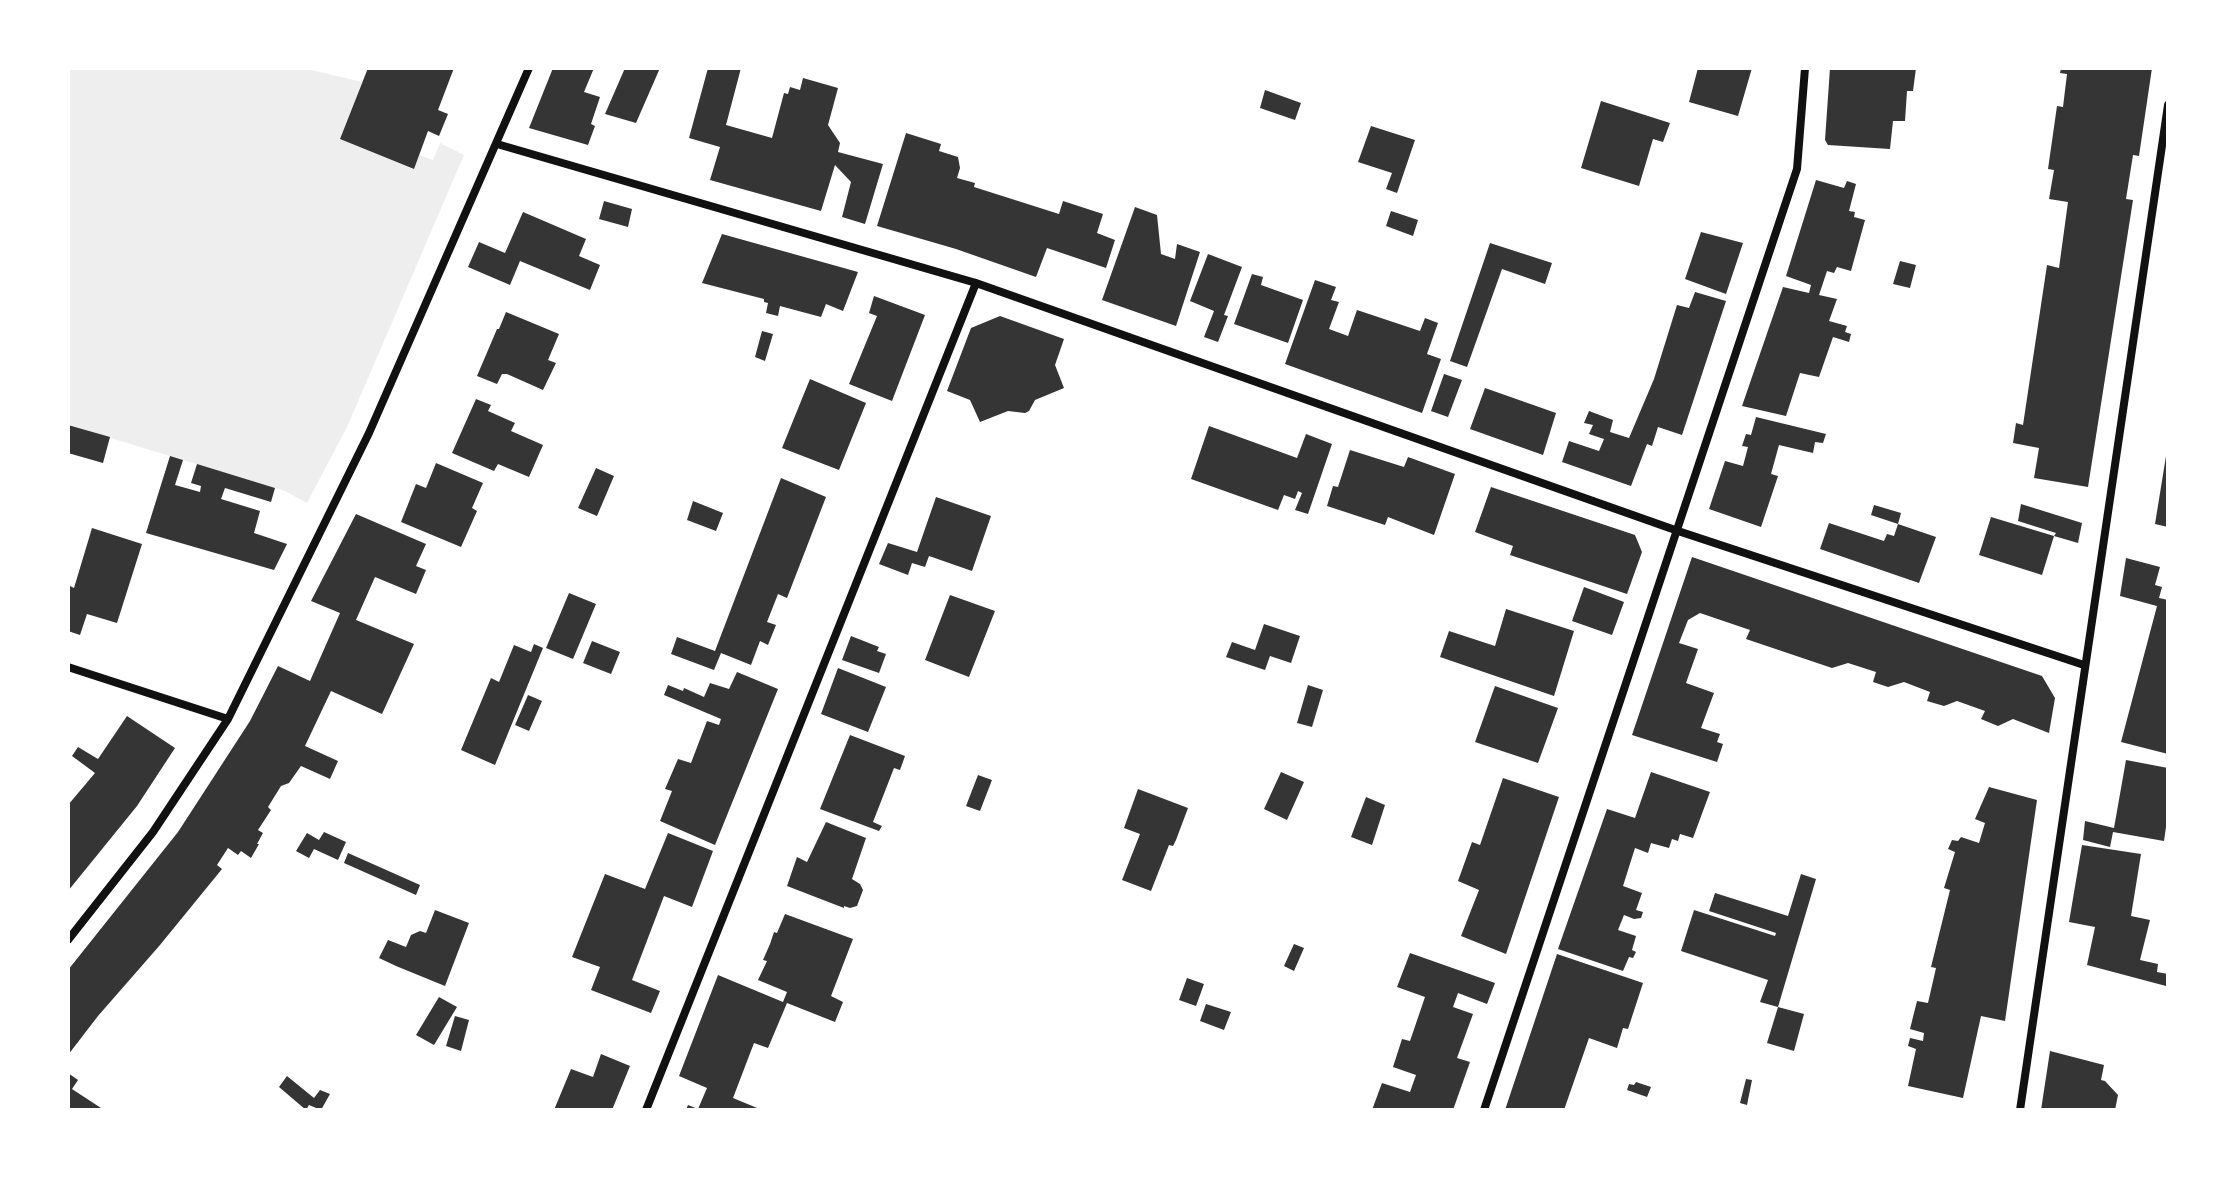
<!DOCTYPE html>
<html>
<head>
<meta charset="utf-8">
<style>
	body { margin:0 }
	#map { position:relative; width:2236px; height:1178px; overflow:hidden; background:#fff; font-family:Cabin,sans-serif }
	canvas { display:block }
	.frame { position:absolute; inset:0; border:70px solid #fff; pointer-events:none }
</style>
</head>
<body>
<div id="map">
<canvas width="2236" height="1178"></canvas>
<div class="frame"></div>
</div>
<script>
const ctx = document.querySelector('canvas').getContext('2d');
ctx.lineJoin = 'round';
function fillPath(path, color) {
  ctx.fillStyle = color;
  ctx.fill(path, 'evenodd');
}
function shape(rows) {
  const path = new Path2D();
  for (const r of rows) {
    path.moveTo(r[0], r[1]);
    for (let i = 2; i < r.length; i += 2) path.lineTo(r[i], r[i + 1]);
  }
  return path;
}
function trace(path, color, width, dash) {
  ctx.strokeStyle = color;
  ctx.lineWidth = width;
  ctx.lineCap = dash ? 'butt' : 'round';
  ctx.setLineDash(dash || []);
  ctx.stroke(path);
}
const green = shape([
	[68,68,303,68,362,82,340,139,413,169,419,155,433,160,440,143,464,155,347,427,307,503,285,491,68,425]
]);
const building = shape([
	[368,68,454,68,438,110,448,114,439,136,428,131,414,169,340,139],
	[553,68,594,68,584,92,600,97,591,124,595,126,588,145,529,128],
	[625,68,660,68,636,123,605,114],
	[708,68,741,68,726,125,772,138,784,93,788,94,790,87,800,90,803,78,838,88,828,125,840,143,838,152,883,164,865,224,842,217,851,182,835,165,821,211,710,180,720,147,689,138],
	[1698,68,1752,68,1738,116,1689,102],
	[1830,68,1916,68,1913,91,1907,91,1905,121,1893,121,1890,149,1828,145,1825,140],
	[2061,68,2152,68,2139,156,2133,155,2126,199,2133,200,2088,487,2034,478,2039,448,2013,443,2016,423,2023,425,2047,265,2059,268,2068,202,2049,199,2054,170,2048,169,2057,106,2063,107,2067,74,2060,73],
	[1265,90,1301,103,1295,120,1260,108],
	[1601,101,1670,123,1663,142,1653,139,1639,186,1581,168],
	[1371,126,1415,140,1397,193,1386,189,1392,173,1358,162],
	[906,133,941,144,939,151,958,157,960,168,957,178,975,183,974,187,1059,214,1063,201,1103,214,1097,233,1115,240,1106,268,1047,248,1036,277,956,249,877,226],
	[1816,180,1844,188,1847,181,1856,184,1849,211,1855,212,1854,217,1865,220,1851,271,1837,267,1834,273,1827,271,1819,295,1837,299,1829,321,1847,326,1845,332,1851,334,1849,342,1833,337,1819,377,1800,373,1786,416,1742,406,1783,287,1809,293,1811,285,1786,276],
	[604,201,632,209,628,227,599,219],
	[1135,207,1157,215,1161,254,1175,259,1177,244,1200,252,1176,326,1102,300],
	[1391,211,1418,220,1413,236,1386,226],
	[523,212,586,239,579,256,600,265,590,290,520,261,510,285,468,267,479,242,505,253],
	[1701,232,1743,243,1726,294,1685,279],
	[722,234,858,272,843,311,826,304,821,317,780,306,778,316,766,313,768,303,764,302,764,299,702,283],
	[1490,243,1552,263,1545,284,1502,269,1467,367,1450,361],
	[1208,254,1242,267,1224,315,1228,316,1218,342,1204,337,1214,311,1190,301],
	[1900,261,1916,265,1910,288,1893,284],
	[1252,274,1263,277,1261,285,1303,300,1288,343,1234,324],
	[1315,280,1336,287,1331,300,1339,302,1329,329,1348,336,1357,310,1420,331,1425,318,1438,323,1427,354,1441,359,1422,413,1285,364],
	[1695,292,1726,301,1682,435,1658,427,1652,446,1647,444,1631,486,1562,462,1569,441,1599,451,1604,439,1589,434,1593,425,1584,423,1589,411,1613,420,1610,432,1629,438,1654,379,1677,305,1689,308],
	[874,296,925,315,892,401,849,384,877,316,869,313],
	[506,312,559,334,548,360,556,363,543,390,507,374,502,374,497,384,477,376,497,329,499,329],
	[1000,316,1064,339,1055,365,1064,388,1035,400,1029,411,1025,413,1008,411,980,422,970,400,947,391,971,328],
	[762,331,773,334,765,361,755,357],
	[1444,374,1462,380,1448,417,1431,411],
	[810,379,866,403,839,470,782,448],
	[1485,388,1556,413,1543,455,1470,429],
	[476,399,491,405,488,411,515,423,511,431,543,445,529,477,498,464,494,471,452,453],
	[1756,417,1826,434,1823,443,1815,442,1813,453,1779,445,1771,474,1778,476,1761,527,1709,509,1725,461,1743,466,1748,447,1742,446,1746,434,1751,435],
	[68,425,110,437,103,463,68,453],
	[1209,426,1297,458,1306,434,1332,444,1308,514,1295,510,1302,493,1298,491,1295,499,1284,495,1278,510,1191,479],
	[1350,450,1404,467,1408,457,1455,474,1434,535,1388,517,1385,525,1327,506,1333,486,1338,487],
	[170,456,183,460,175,485,200,492,201,486,191,483,197,464,275,488,271,502,225,488,221,499,260,511,254,533,287,544,274,570,146,533],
	[2166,456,2168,456,2168,527,2155,524],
	[436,463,483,483,472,508,477,511,461,547,401,522,416,484,426,488],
	[596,468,614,476,597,516,578,508],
	[781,478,826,497,787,598,778,594,767,622,776,625,768,645,760,641,751,665,721,653,714,670,671,654,677,637,715,651],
	[1491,487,1635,535,1642,552,1627,594,1510,555,1513,546,1475,532],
	[936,497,991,516,972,571,929,556,925,567,912,563,908,575,879,564,888,543,917,552],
	[693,501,723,513,716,531,687,520],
	[2021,504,2082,523,2078,543,2054,536,2056,533,2018,521],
	[1874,505,1901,513,1898,524,1936,537,1919,583,1820,549,1829,523,1884,541,1887,534,1894,536,1898,524,1871,515],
	[356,514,426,544,416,566,426,570,416,594,375,577,356,620,414,644,382,714,331,691,305,746,338,761,330,779,301,766,289,783,281,786,268,807,271,810,258,830,263,833,257,844,259,844,251,858,241,851,238,855,228,848,217,865,222,869,160,945,98,1016,68,1055,68,970,178,832,250,721,278,666,310,681,340,613,311,601],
	[1991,517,2054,536,2042,575,1979,555],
	[92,528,142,544,117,623,87,614,80,635,68,631,68,585,74,588],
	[1692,557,2042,676,2055,698,2049,733,2013,719,1998,726,1981,719,1985,711,1957,701,1944,706,1927,701,1930,692,1904,682,1888,687,1873,682,1876,672,1848,663,1832,668,1746,639,1750,630,1700,613,1688,620,1679,643,1698,649,1686,683,1714,693,1701,728,1720,734,1717,742,1723,744,1717,762,1632,735],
	[2126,558,2160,567,2155,585,2162,587,2159,598,2168,600,2168,754,2121,742,2157,606,2120,596],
	[1584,587,1624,602,1612,635,1572,621],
	[569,593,596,604,573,659,546,648],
	[950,595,995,611,969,677,925,660],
	[1506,609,1574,631,1554,696,1440,657,1449,631,1495,646],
	[1264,624,1300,636,1291,663,1270,656,1265,670,1226,657,1232,642,1255,650],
	[851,636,879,647,877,651,886,654,879,673,842,660],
	[592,641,620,652,611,674,583,663],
	[534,644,543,648,495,765,461,750,491,678,499,682,514,645,531,652],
	[838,668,886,687,868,732,821,714],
	[737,672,778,689,715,845,660,821,672,791,665,789,678,759,691,763,707,721,719,725,721,719,664,695,668,685,683,691,684,688,704,697,710,683,729,689],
	[1308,685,1323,690,1312,727,1297,723],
	[1495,686,1558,708,1538,763,1475,742],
	[528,695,542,701,529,731,515,725],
	[127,716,175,748,137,806,68,891,68,805,95,773,72,756,78,747,98,759],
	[850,735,905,756,900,770,894,768,873,822,882,826,879,831,820,809],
	[2126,760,2168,768,2168,813,2164,841,2113,832,2110,847,2083,840,2085,821,2114,828],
	[1281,772,1304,782,1287,820,1264,809],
	[1651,772,1710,792,1693,838,1680,834,1678,841,1672,839,1669,848,1651,843,1648,853,1635,848,1623,886,1642,893,1636,910,1643,912,1641,918,1634,919,1624,915,1618,930,1636,936,1632,950,1636,952,1633,958,1629,957,1623,971,1558,949,1607,809,1635,818],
	[978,775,992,780,980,811,966,806],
	[1503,778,1559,797,1506,954,1461,936,1479,890,1458,881,1472,842,1480,845],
	[1989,787,2037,800,2005,1021,1981,1016,1963,1098,1908,1086,1916,1049,1908,1046,1910,1038,1923,1041,1924,1033,1910,1029,1917,1001,1928,1003,1936,968,1931,967,1950,890,1944,888,1955,852,1948,849,1952,840,1958,841,1961,837,1979,843,1985,823,1975,819],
	[1138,789,1188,808,1176,840,1173,846,1169,845,1151,891,1122,880,1140,834,1124,828],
	[1366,797,1385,805,1372,845,1351,837],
	[826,822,866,838,852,879,860,884,863,890,857,906,850,908,844,906,844,908,787,886,797,857,807,862],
	[324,832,346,842,338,860,314,849,309,858,296,851,307,833,319,840],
	[668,833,713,851,692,907,664,896,632,980,660,991,651,1013,591,990,600,967,572,957,605,874,645,889],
	[2082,845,2141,854,2131,916,2150,920,2140,960,2158,964,2157,972,2168,974,2166,986,2087,965,2095,927,2069,922],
	[348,853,420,885,416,895,344,863],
	[1801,874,1816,879,1778,1007,1760,1002,1768,980,1681,951,1694,910,1775,936,1776,933,1709,911,1715,893,1788,916],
	[435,910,469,923,445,986,396,966,379,958,388,940,406,947,411,935,420,931,426,933],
	[785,914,853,939,831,996,843,1002,835,1022,787,1003,768,1048,754,1043,733,1098,762,1110,686,1110,688,1105,698,1109,707,1088,679,1076,718,975,783,1002,787,992,758,980,767,961,763,960,770,944,774,932,777,933],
	[1294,944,1304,948,1294,971,1284,966],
	[1410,953,1495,983,1487,1004,1458,993,1453,1007,1473,1014,1457,1058,1470,1062,1453,1110,1372,1110,1382,1083,1410,1092,1416,1075,1393,1067,1402,1039,1410,1041,1425,997,1397,987],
	[1557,954,1643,983,1628,1029,1623,1028,1617,1048,1589,1038,1564,1110,1505,1110],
	[1187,978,1204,984,1196,1006,1179,1000],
	[439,997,457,1007,434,1045,416,1035],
	[1206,1004,1231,1012,1224,1030,1200,1021],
	[1778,1007,1804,1014,1794,1051,1767,1043],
	[455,1016,469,1020,461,1051,446,1046],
	[2050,1051,2104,1065,2101,1080,2105,1081,2118,1095,2115,1110,2041,1110],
	[601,1054,630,1066,612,1110,554,1110,571,1069,593,1077],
	[68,1073,78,1080,72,1089,104,1110,68,1110],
	[287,1076,314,1098,320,1090,330,1094,321,1110,309,1105,306,1110,279,1087],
	[1746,1079,1752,1080,1747,1105,1740,1103],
	[1636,1082,1651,1087,1647,1097,1627,1090,1629,1084,1634,1085]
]);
const minor = shape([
	[497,144,976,283,1678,531,2084,665],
	[68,667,228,719],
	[68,940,153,832,228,719,369,433,529,68],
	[646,1110,976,283],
	[1484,1110,1797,169,1805,68],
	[2020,1110,2168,105]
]);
fillPath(green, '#eee');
fillPath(building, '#353535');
trace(minor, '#111', 8);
</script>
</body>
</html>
